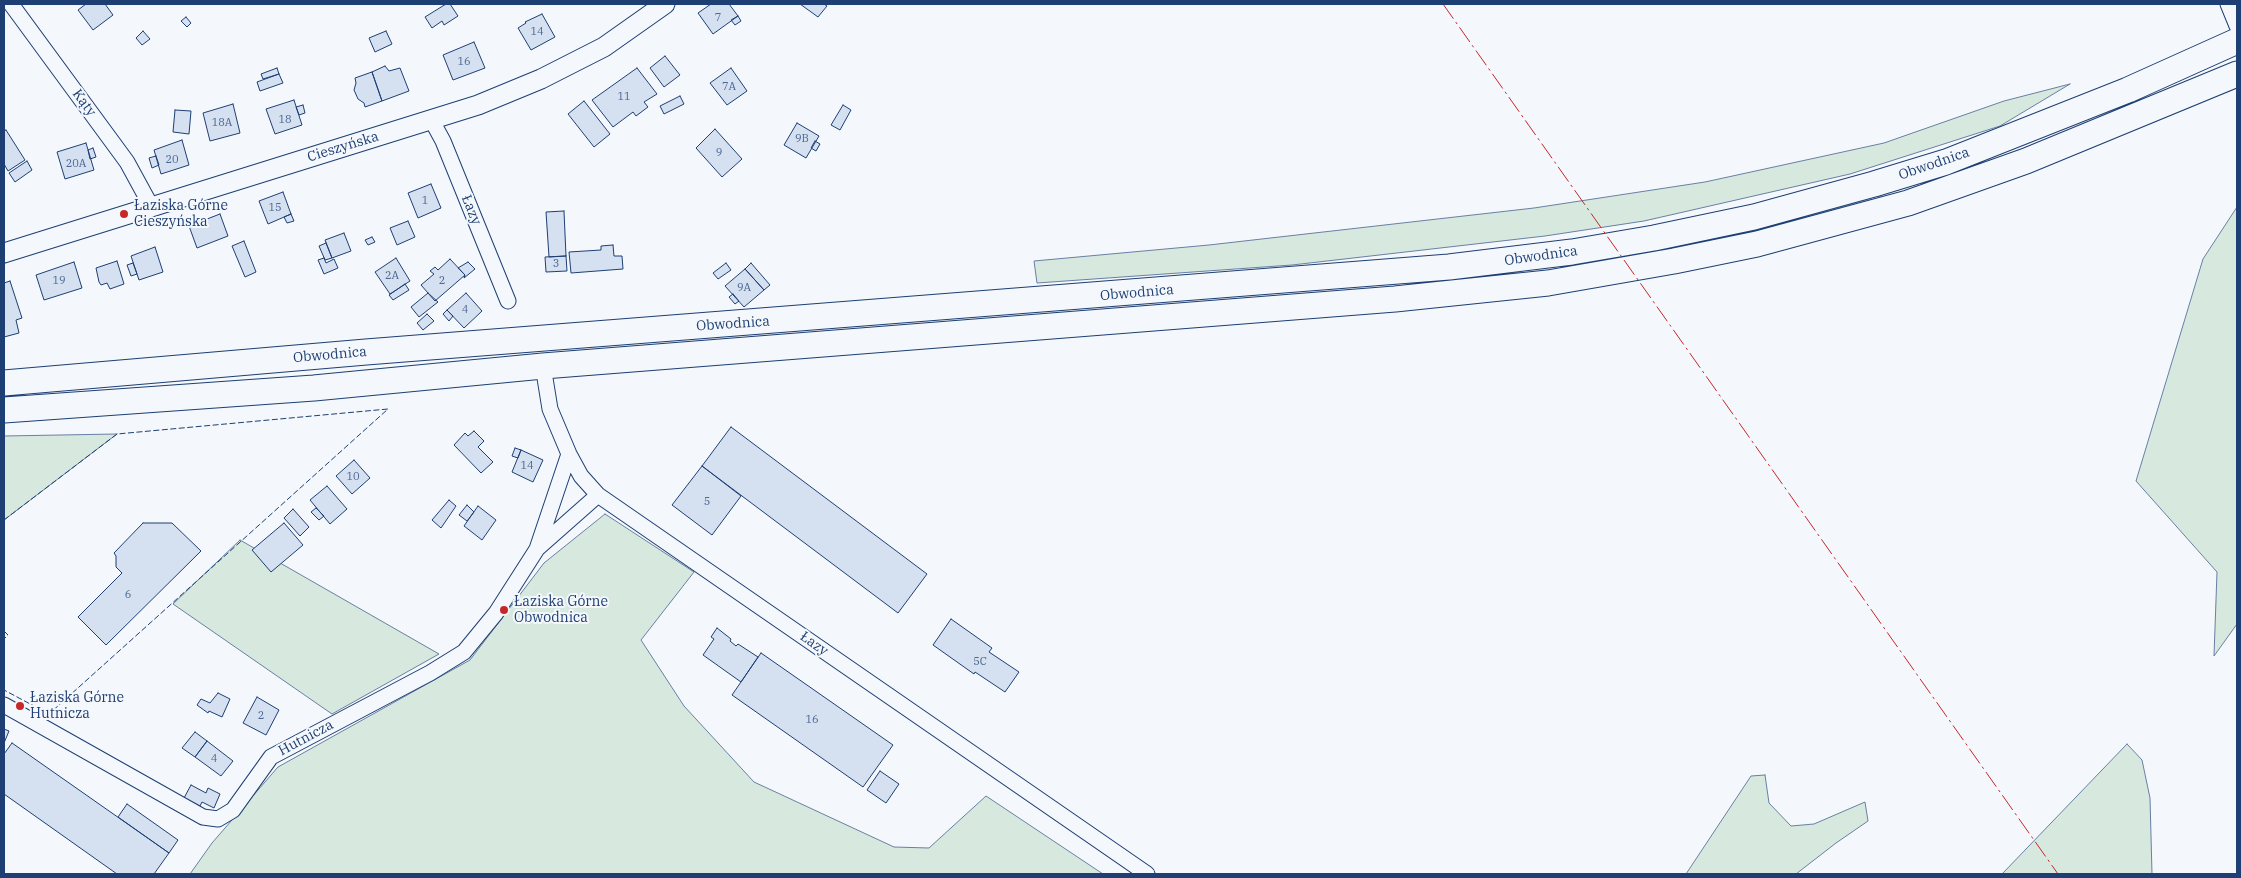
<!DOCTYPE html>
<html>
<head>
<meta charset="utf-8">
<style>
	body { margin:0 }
	#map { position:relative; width:2241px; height:878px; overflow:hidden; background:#f4f7fb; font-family:"IBM Plex Serif",serif }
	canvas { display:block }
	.frame { position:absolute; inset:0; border:5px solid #1d3f73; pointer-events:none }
</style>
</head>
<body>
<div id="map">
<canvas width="2241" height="878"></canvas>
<div class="frame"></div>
</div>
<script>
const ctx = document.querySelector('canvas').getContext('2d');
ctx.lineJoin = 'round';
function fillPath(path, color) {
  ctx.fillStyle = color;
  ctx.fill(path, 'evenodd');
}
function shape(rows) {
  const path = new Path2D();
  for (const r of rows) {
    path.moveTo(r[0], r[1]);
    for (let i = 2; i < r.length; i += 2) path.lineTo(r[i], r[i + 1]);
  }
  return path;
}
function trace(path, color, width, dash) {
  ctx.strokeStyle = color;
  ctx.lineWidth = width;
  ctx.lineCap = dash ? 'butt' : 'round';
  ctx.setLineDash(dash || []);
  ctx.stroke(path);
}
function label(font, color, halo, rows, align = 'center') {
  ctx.font = font + ' "IBM Plex Serif",serif';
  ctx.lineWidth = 4;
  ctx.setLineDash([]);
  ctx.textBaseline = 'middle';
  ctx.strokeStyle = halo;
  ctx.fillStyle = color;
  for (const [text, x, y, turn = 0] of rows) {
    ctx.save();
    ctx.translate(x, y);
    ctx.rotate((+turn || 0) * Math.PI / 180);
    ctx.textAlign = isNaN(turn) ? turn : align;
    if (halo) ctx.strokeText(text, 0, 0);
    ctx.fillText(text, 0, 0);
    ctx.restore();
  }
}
const green = shape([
	[2070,84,2000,126,1850,174,1644,221,1545,236,1292,265,1037,283,1034,261,1209,245,1534,208,1705,182,1884,143,2004,101,2070,84],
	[2237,207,2237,624,2214,656,2217,572,2136,481,2203,259,2237,207],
	[117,434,4,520,4,436,117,434],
	[605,514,694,572,641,640,684,706,754,782,894,847,929,848,986,796,1103,874,190,874,212,843,278,767,470,660,544,563,605,514],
	[240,540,439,654,332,714,173,604,240,540],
	[2127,744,2142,760,2150,798,2152,874,2002,874,2127,744],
	[1765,775,1769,803,1791,826,1814,824,1865,802,1868,821,1836,843,1796,874,1686,874,1751,776,1765,775]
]);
const building = shape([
	[86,4,105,4,113,15,93,30,78,10,86,4],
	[446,4,450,4,458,16,444,25,442,21,432,28,425,17,446,4],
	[711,4,729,4,738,16,713,34,698,13,711,4],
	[800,4,824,4,827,6,818,17,800,4],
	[542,14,555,37,531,50,518,28,526,23,525,22,542,14],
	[738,16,741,21,735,25,731,20,738,16],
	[186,17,191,23,187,27,181,21,186,17],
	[143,31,150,39,142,45,136,38,143,31],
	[386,31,392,44,375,52,369,38,386,31],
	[474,42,485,68,453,80,443,55,474,42],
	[665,56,680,75,664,87,650,68,665,56],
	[385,66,389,71,400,68,409,91,382,101,372,72,385,66],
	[277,68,279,74,263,79,261,74,277,68],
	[637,68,657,94,644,102,648,107,636,116,633,112,613,127,592,100,637,68],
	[731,68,747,91,727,105,710,83,731,68],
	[372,72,382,101,365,107,364,103,358,99,354,90,356,83,355,78,372,72],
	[279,74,283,83,260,91,257,82,279,74],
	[680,96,684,104,664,114,660,106,680,96],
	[294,100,302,125,275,134,266,109,294,100],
	[584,101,610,134,594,147,568,114,584,101],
	[233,104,240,133,210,141,203,113,233,104],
	[303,105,305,113,299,115,296,107,303,105],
	[843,105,851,110,840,130,831,125,843,105],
	[175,110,191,111,189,134,173,132,175,110],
	[797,123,819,136,806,158,784,145,797,123],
	[715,129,742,159,722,177,696,148,715,129],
	[6,130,25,160,8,171,4,164,4,131,6,130],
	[182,140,189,165,161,174,154,150,182,140],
	[815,141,820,144,816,151,811,148,815,141],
	[86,143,94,170,65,179,57,152,86,143],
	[93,148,96,157,90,159,88,150,93,148],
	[156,156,159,165,152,168,149,158,156,156],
	[27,161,32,170,15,182,9,173,27,161],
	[431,184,441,208,418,218,408,193,431,184],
	[283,192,291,214,268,224,259,201,283,192],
	[564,211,566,256,549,257,546,212,564,211],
	[220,214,228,236,197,248,189,226,220,214],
	[291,214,294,221,287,223,284,217,291,214],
	[408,221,415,237,397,245,390,228,408,221],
	[344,233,351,251,332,258,325,240,344,233],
	[372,237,375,242,368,245,365,240,372,237],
	[244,241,256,272,245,277,232,246,244,241],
	[326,243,332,258,325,260,319,246,326,243],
	[613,245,614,256,622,256,623,269,571,273,569,252,601,250,601,246,613,245],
	[155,247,163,272,139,280,131,256,155,247],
	[566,256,567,271,546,272,545,257,566,256],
	[324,258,326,263,334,259,338,268,324,274,318,260,324,258],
	[396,258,410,281,390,294,375,272,396,258],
	[450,259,465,275,435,301,421,285,434,274,430,271,435,267,438,270,450,259],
	[117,261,124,284,110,289,107,283,101,285,99,282,96,268,117,261],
	[74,262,82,288,44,300,36,275,74,262],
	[468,262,475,269,464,278,465,275,458,268,468,262],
	[133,263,137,274,131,276,127,265,133,263],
	[726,263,731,270,718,279,713,273,726,263],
	[751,263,770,285,764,290,745,269,751,263],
	[745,269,764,290,744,307,725,286,745,269],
	[10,281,22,318,16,320,19,333,4,337,4,283,10,281],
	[405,284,409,290,393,300,389,295,405,284],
	[428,293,438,302,419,317,411,307,428,293],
	[466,293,482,311,464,328,447,310,466,293],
	[733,294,739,301,735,304,729,297,733,294],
	[447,310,453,316,449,321,443,314,447,310],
	[427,314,434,321,423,330,417,323,427,314],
	[731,427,927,574,898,613,702,466,731,427],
	[474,431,484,441,478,447,493,462,481,473,454,445,465,433,468,436,474,431],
	[515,448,521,450,518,458,512,456,515,448],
	[521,450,543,460,533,482,512,472,521,450],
	[354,460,370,478,352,494,336,476,354,460],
	[702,466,741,496,712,535,672,505,702,466],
	[327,486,347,509,330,524,310,500,327,486],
	[449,500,456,506,441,528,432,520,449,500],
	[467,505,474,512,467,521,459,515,467,505],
	[478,506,496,520,482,540,464,526,478,506],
	[316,508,324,516,319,520,311,512,316,508],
	[293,509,309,527,300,536,284,518,293,509],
	[143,523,172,523,201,551,106,645,78,617,122,573,116,567,116,556,114,553,143,523],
	[284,523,303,545,271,572,252,550,284,523],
	[951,619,992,648,989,652,1019,672,1005,692,975,672,974,674,933,645,951,619],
	[717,628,731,639,730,641,736,646,738,644,758,657,741,682,703,655,714,639,711,637,717,628],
	[761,653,893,745,863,787,732,695,761,653],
	[218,693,230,699,222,717,209,711,208,713,197,705,201,699,210,703,218,693],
	[257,697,279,710,266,735,243,723,257,697],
	[4,729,9,731,4,743,4,729],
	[195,732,207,741,195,757,182,748,195,732],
	[207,741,233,761,221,776,195,757,207,741],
	[12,743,169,853,154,874,117,874,4,794,4,754,12,743],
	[880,771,899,784,886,803,867,790,880,771],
	[191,785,206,793,208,788,220,794,214,808,202,802,200,806,184,798,191,785],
	[127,804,178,840,169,853,118,817,127,804]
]);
const minor = shape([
	[11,4,127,162,151,206],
	[2228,4,2237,26],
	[431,119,443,141,508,301],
	[543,366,550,409,569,454,581,476,598,495,1147,874],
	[538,548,598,495],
	[4,705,203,817,218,819,233,810,271,757,430,673,464,652,496,613,537,549,569,454]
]);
const tertiary = shape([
	[4,253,478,105,541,79,604,47,665,4]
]);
const primary = shape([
	[4,383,366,352,1449,267,1572,252,1654,238,1754,217,1874,184,1946,162,2128,90,2237,41],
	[4,410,314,388,543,366,1395,299,1548,283,1674,261,1757,244,1908,203,2026,161,2237,74]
]);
const fence = shape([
	[4,520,117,434,388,409,49,714,4,690],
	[4,631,8,635,4,639]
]);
const power = shape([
	[1443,4,2058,874]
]);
const markers = [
	[124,214,5,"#c62828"],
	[504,610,5,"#c62828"],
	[20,706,5,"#c62828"]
];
const numberNames = [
	["7",718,18],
	["14",537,32],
	["16",464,62],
	["7A",729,87],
	["11",624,97],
	["18",285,120],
	["18A",222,123],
	["9B",802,139],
	["9",719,153],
	["20",172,160],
	["20A",76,164],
	["1",425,201],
	["15",275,208],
	["3",556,264],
	["2A",392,276],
	["19",59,281],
	["2",442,281],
	["9A",744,288],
	["4",465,310],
	["14",527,466],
	["10",353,477],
	["5",707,502],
	["6",128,595],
	["5C",980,662],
	["2",261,716],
	["16",812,720],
	["4",214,759]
];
const streetNames = [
	["Kąty",84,103,54],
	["Cieszyńska",343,147,-17],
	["Obwodnica",1934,164,-19],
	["Łazy",471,210,68],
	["Obwodnica",1541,256,-8],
	["Obwodnica",1137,293,-5],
	["Obwodnica",733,324,-4],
	["Obwodnica",330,355,-5],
	["Łazy",814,644,35],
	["Hutnicza",306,738,-28]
];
const poiNames = [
	["Łaziska Górne",134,206],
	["Cieszyńska",134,222],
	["Łaziska Górne",514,602],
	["Obwodnica",514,618],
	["Łaziska Górne",30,698],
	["Hutnicza",30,714]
];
fillPath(green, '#d7e8df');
trace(green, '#687fa3', 1);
fillPath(building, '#d5e0f0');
trace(building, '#1d3f73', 1);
trace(minor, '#1d3f73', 17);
trace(tertiary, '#1d3f73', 21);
trace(primary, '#1d3f73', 27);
trace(minor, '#f4f7fb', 15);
trace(tertiary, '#f4f7fb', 19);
trace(primary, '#f4f7fb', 25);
trace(fence, '#1d3f73', 1, [6, 2.5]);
trace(power, '#c62828', 1, [18, 4, 2.5, 4]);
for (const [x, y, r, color] of markers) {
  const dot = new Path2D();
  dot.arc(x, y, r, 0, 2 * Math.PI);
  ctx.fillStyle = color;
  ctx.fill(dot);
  trace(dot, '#f4f7fb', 2);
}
label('11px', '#4b6792', null, numberNames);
label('14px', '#1d3f73', '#f4f7fb', streetNames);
label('14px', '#1d3f73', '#f4f7fb', poiNames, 'left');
</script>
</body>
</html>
